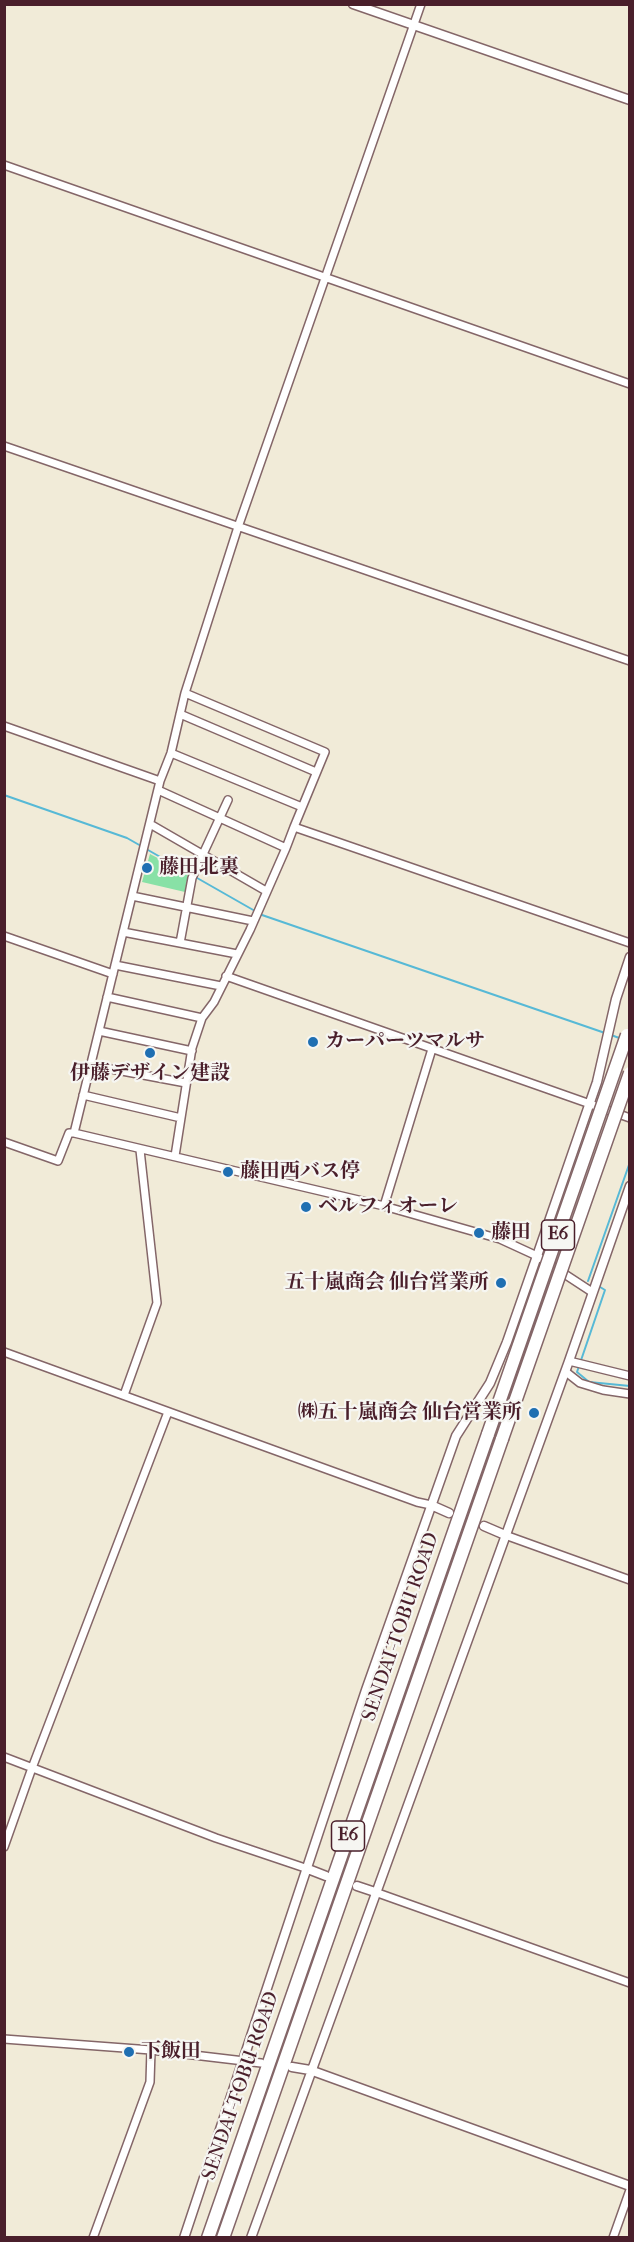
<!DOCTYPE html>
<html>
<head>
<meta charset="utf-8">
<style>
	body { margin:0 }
	#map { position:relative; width:634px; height:2242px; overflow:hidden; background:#f1ebd8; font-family:"IM FELL French Canon",serif }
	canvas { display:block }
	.frame { position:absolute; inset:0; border:6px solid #4a1f2b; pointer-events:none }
</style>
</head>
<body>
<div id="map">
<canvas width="634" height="2242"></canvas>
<div class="frame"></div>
</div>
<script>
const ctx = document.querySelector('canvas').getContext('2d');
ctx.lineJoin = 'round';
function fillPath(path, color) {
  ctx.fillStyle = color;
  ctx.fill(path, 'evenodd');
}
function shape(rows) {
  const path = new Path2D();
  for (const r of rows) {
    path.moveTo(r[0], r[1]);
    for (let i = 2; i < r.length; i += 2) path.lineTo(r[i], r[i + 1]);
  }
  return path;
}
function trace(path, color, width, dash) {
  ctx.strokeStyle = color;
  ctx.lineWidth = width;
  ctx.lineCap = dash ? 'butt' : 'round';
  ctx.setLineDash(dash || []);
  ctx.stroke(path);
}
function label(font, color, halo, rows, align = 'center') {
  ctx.font = font + ' "IM FELL French Canon","Noto Serif JP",serif';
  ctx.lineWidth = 4.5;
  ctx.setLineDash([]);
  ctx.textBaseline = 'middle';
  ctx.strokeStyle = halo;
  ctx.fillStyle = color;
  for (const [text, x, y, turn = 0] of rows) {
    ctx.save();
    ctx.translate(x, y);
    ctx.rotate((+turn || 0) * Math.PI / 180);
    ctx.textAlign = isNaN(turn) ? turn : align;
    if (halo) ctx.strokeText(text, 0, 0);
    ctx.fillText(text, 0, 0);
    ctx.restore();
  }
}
const green = shape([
	[150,854,188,874,185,892,142,882]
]);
const stream = shape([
	[4,795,127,838,262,915,605,1033],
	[611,1035,622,1039],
	[588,1281,630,1162],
	[600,1287,605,1290,577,1372,589,1382,630,1386]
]);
const minor = shape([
	[421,4,238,527,185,693,171,753,160,781,74,1133,384,1206,500,1239,537,1256,592,1292],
	[4,165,630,384],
	[4,446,630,661],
	[185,693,325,752,294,827],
	[180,714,316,772],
	[4,726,160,781],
	[171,753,302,807],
	[158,790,286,848,294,827,630,943],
	[150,824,266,891],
	[132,896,253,921],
	[123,932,237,954],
	[4,936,113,974],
	[180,943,192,878,228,800],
	[115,965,221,986],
	[226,976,630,1118],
	[107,997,202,1018],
	[99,1031,192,1051],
	[90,1065,186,1083],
	[83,1095,181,1118],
	[4,1142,58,1161,69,1133,74,1133],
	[175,1156,192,1048,202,1018,214,1002,250,930,286,848],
	[384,1206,432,1049],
	[4,1352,417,1502,431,1505],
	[569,1361,630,1376],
	[566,1372,580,1383,603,1390,630,1394],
	[124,1395,157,1303,140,1150],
	[505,1535,630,1580],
	[4,1757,216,1838,308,1869],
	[4,1847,32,1768,168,1412],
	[375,1892,630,1983],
	[4,2039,151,2050,261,2063],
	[93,2238,150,2082,151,2050],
	[613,2238,630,2190]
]);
const tertiary = shape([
	[353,4,630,100],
	[431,1505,449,1513],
	[484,1526,505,1535],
	[308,1869,326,1876],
	[357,1886,375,1892],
	[292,2067,310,2070,630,2186],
	[184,2238,366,1690,456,1436,490,1383,507,1342,537,1256,597,1082,616,999,630,957],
	[251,2238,569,1361,630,1186]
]);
const motorway = shape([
	[208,2238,488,1434],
	[223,2238,502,1439]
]);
const motorwayBridge = shape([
	[488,1434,627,1035],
	[502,1439,630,1073]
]);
const markers = [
	[147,868,6,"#1f6fb2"],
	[313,1042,6,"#1f6fb2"],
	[150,1053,6,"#1f6fb2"],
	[228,1172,6,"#1f6fb2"],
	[306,1207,6,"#1f6fb2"],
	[479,1233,6,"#1f6fb2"],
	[501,1283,6,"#1f6fb2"],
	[534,1413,6,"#1f6fb2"],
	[129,2052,6,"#1f6fb2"]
];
const shields = [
	[558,1235,33],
	[348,1836,33]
];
const shieldNames = [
	["E6",558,1235],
	["E6",348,1836]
];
const poiNames = [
	["藤田北裏",159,868],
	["カーパーツマルサ",325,1042],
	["伊藤デザイン建設",150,1074,"center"],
	["藤田西バス停",240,1172],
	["ベルフィオーレ",318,1207],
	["藤田",491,1233],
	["五十嵐商会 仙台営業所",489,1283,"right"],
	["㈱五十嵐商会 仙台営業所",522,1413,"right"],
	["下飯田",141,2052]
];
const streetNames = [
	["SENDAI-TOBU ROAD",401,1627,-71],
	["SENDAI-TOBU ROAD",241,2086,-71]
];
fillPath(green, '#88e1a6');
trace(stream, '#57b9d6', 2);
trace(minor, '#846668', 10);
trace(tertiary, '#846668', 11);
trace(motorway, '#846668', 15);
trace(minor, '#fff', 7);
trace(tertiary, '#fff', 8);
trace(motorway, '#fff', 12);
trace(motorwayBridge, '#846668', 15, []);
trace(motorwayBridge, '#fff', 12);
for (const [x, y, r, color] of markers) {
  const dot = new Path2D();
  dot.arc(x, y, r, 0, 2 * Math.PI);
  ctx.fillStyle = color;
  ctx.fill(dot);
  trace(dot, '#f6f6f2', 2);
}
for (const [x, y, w] of shields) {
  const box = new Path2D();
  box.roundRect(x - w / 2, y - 15, w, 30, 4.5);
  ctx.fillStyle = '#f6f6f2';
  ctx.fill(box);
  trace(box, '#4a1f2b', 1.5);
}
label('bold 18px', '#4a1f2b', null, shieldNames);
label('bold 20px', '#4a1f2b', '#f6f6f2', poiNames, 'left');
label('20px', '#4a1f2b', '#f6f6f2', streetNames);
</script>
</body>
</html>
